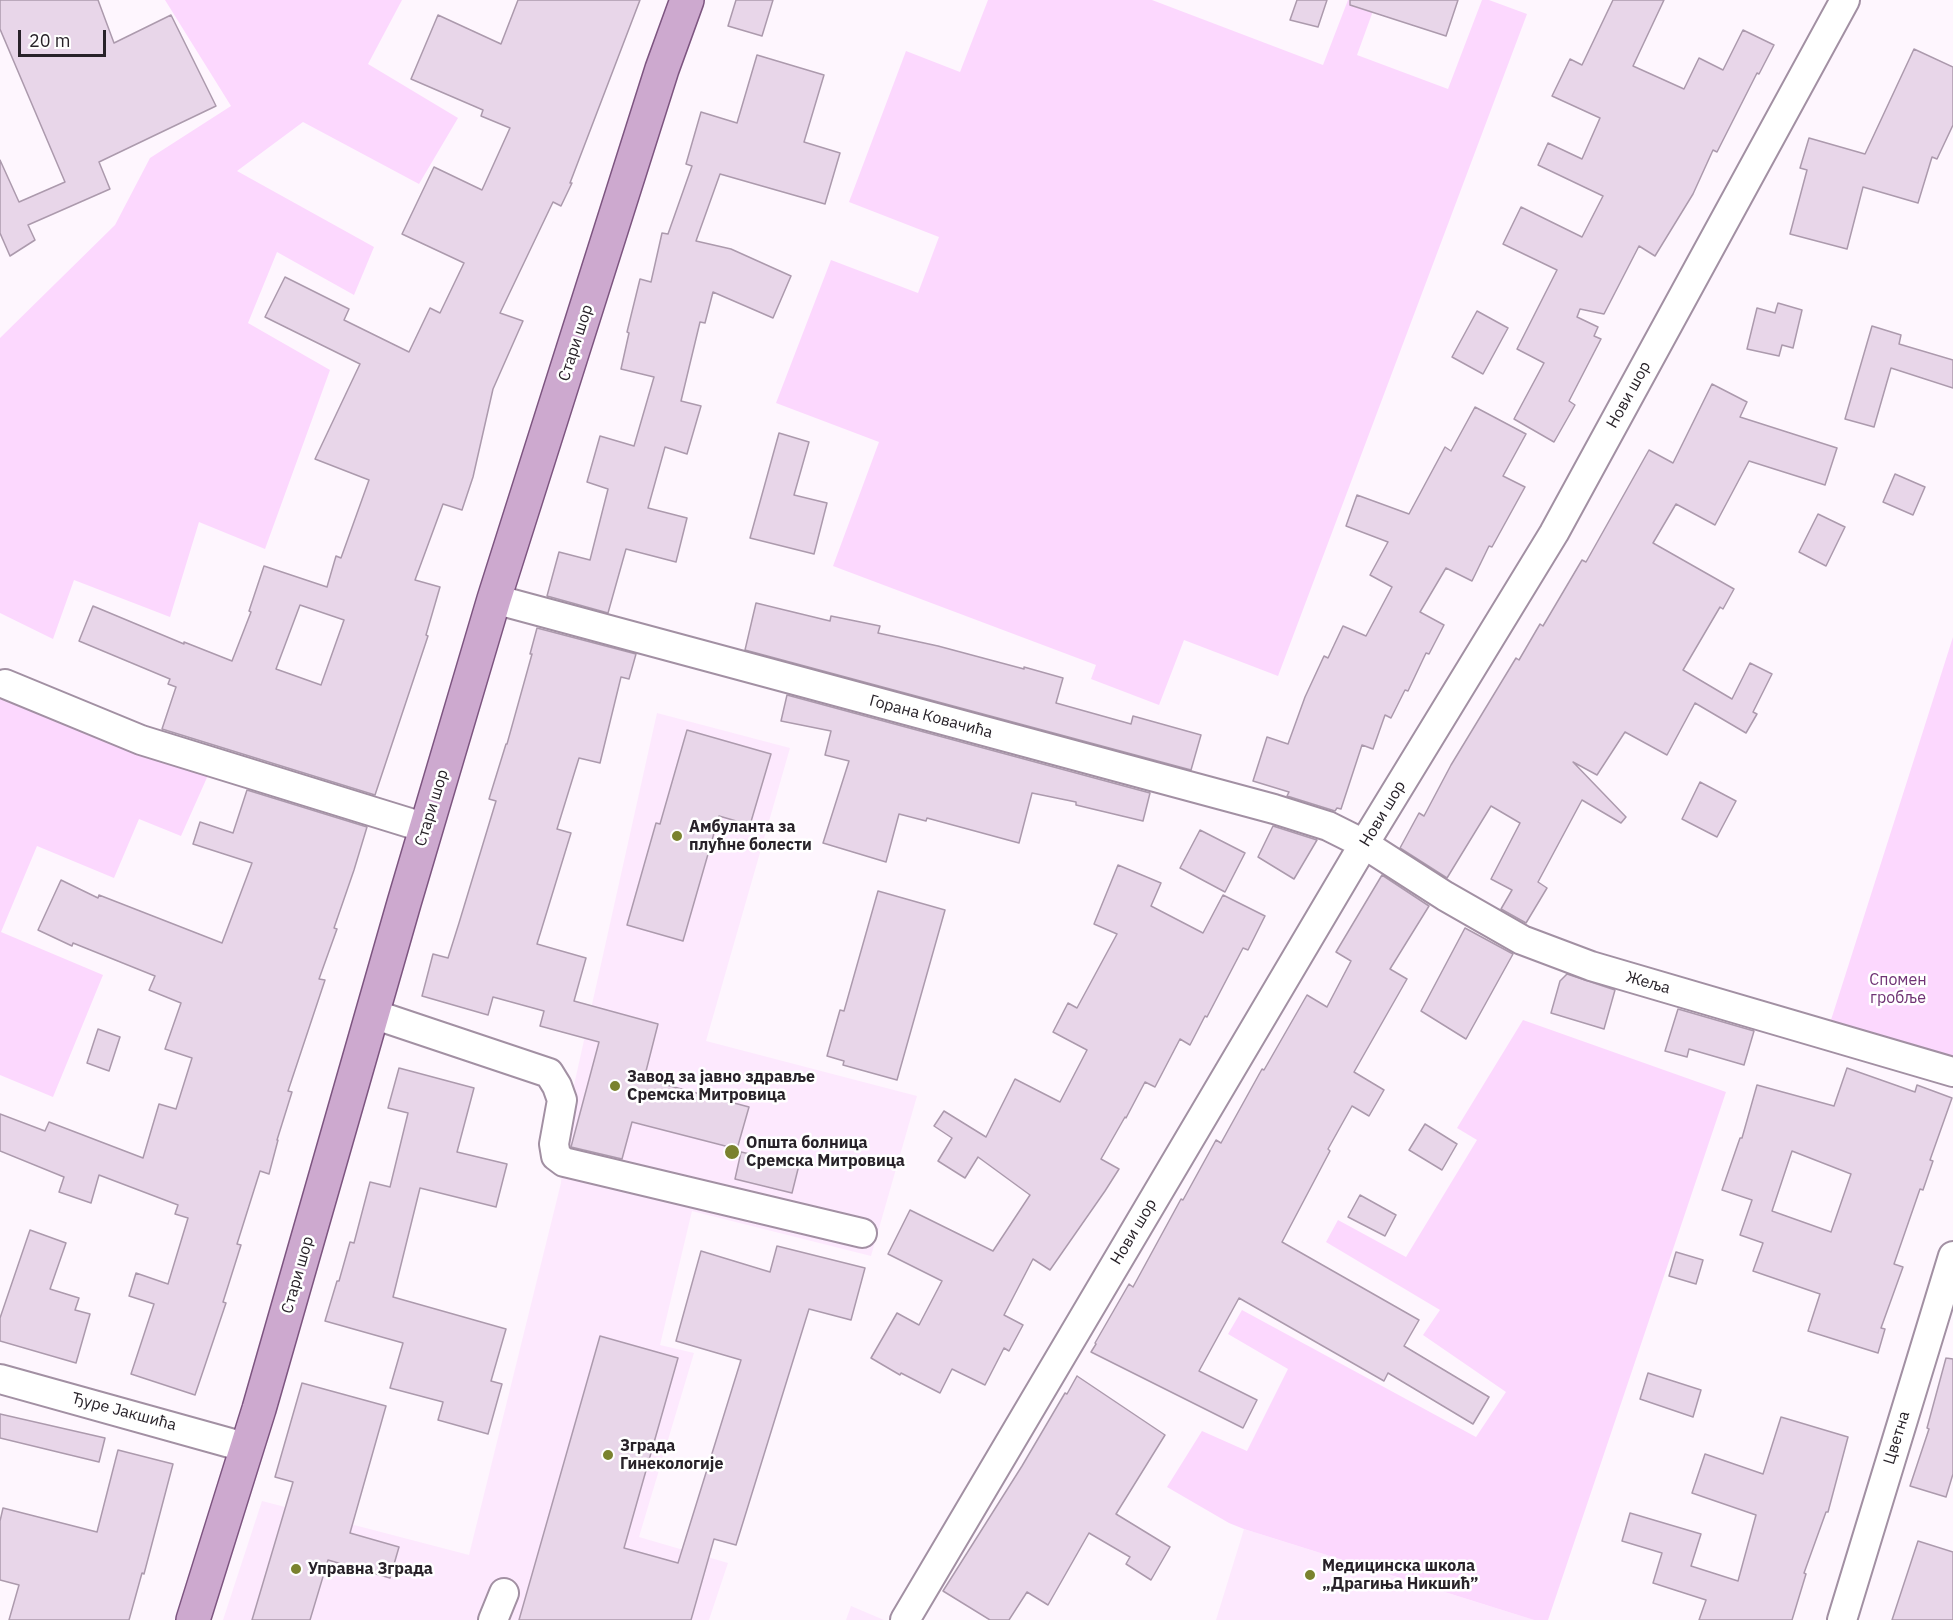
<!DOCTYPE html>
<html>
<head>
<meta charset="utf-8">
<style>
	body { margin:0 }
	#map { position:relative; width:1953px; height:1620px; overflow:hidden; background:#fef6fe; font-family:"IBM Plex Sans",sans-serif }
	canvas { display:block }
	.scale { position:absolute; left:18px; top:30px; width:88px; height:27px; box-sizing:border-box; border:3px solid #282229; border-top:0; padding-left:8px; font-size:18px; line-height:21px; white-space:nowrap; color:#282229; -webkit-text-stroke:4px #fff; paint-order:stroke }
</style>
</head>
<body>
<div id="map">
<canvas width="1953" height="1620"></canvas>
<div class="scale">20 m</div>
</div>
<script>
const ctx = document.querySelector('canvas').getContext('2d');
ctx.lineJoin = 'round';
function fillPath(path, color) {
  ctx.fillStyle = color;
  ctx.fill(path, 'evenodd');
}
function shape(rows) {
  const path = new Path2D();
  for (const r of rows) {
    path.moveTo(r[0], r[1]);
    for (let i = 2; i < r.length; i += 2) path.lineTo(r[i], r[i + 1]);
  }
  return path;
}
function trace(path, color, width, dash) {
  ctx.strokeStyle = color;
  ctx.lineWidth = width;
  ctx.lineCap = dash ? 'butt' : 'round';
  ctx.setLineDash(dash || []);
  ctx.stroke(path);
}
function label(font, color, halo, rows, align = 'center') {
  ctx.font = font + ' "IBM Plex Sans",sans-serif';
  ctx.lineWidth = 5;
  ctx.setLineDash([]);
  ctx.textBaseline = 'middle';
  ctx.strokeStyle = halo;
  ctx.fillStyle = color;
  for (const [text, x, y, turn = 0] of rows) {
    ctx.save();
    ctx.translate(x, y);
    ctx.rotate((+turn || 0) * Math.PI / 180);
    ctx.textAlign = isNaN(turn) ? turn : align;
    if (halo) ctx.strokeText(text, 0, 0);
    ctx.fillText(text, 0, 0);
    ctx.restore();
  }
}
const built = shape([
	[657,713,790,748,706,1041,917,1096,871,1256,692,1211,660,1345,694,1353,639,1537,728,1563,709,1620,223,1620,262,1501,469,1555,561,1183,566,1121],
	[1244,1529,1534,1620,1216,1620],
	[851,1606,884,1620,846,1620]
]);
const green = shape([
	[165,0,402,0,368,64,458,118,419,184,303,122,237,171,374,247,354,295,277,252,248,323,330,370,265,549,199,522,170,617,74,580,53,639,0,613,0,338,115,225,150,158,231,106],
	[988,0,1152,0,1323,65,1348,0,1377,0,1357,55,1448,89,1482,0,1489,0,1527,14,1278,676,1184,640,1159,705,1091,679,1096,665,833,566,879,442,776,403,831,260,918,293,939,237,849,202,906,51,960,72],
	[1953,637,1953,1076,1831,1020],
	[0,690,209,773,181,836,139,819,114,878,37,846,1,932,103,975,53,1097,0,1075],
	[1523,1020,1726,1092,1548,1620,1534,1620,1244,1529,1229,1523,1167,1487,1202,1431,1247,1451,1288,1369,1228,1334,1242,1310,1476,1437,1506,1392,1423,1335,1440,1310,1326,1242,1338,1220,1406,1257,1477,1140,1457,1128]
]);
const building = shape([
	[0,0,98,0,114,43,171,15,216,106,99,162,110,189,28,225,35,240,10,256,0,233,0,160,19,202,65,182,0,29,0,0],
	[518,0,640,0,570,183,572,183,561,206,553,202,500,313,523,321,493,389,473,477,462,510,443,504,415,580,440,587,426,635,428,636,375,795,162,729,176,687,168,684,170,679,79,641,93,606,184,644,184,642,232,661,251,612,249,611,264,566,327,587,336,556,341,558,369,480,315,459,360,364,265,317,285,277,349,309,344,320,409,352,430,308,440,313,464,263,402,234,434,167,482,190,510,128,481,116,483,110,411,79,438,15,501,44,518,0],
	[300,605,344,620,321,685,276,669,300,605],
	[736,0,773,0,762,36,728,26,736,0],
	[1297,0,1327,0,1318,27,1290,20,1297,0],
	[1350,0,1458,0,1446,36,1350,5,1350,0],
	[1613,0,1664,0,1633,66,1684,89,1699,58,1723,70,1743,30,1774,45,1759,74,1757,73,1717,152,1713,150,1693,194,1655,256,1639,246,1604,314,1580,309,1577,317,1598,327,1594,336,1601,339,1569,401,1575,405,1554,442,1514,419,1544,363,1517,349,1557,270,1503,244,1521,207,1582,237,1603,196,1538,165,1548,143,1582,159,1600,118,1552,96,1570,59,1582,65,1613,0],
	[1914,49,1953,67,1953,125,1937,159,1932,157,1918,203,1863,187,1847,249,1790,234,1807,170,1800,168,1809,138,1865,154,1914,49],
	[757,55,824,75,804,142,840,153,825,204,720,174,696,241,731,249,791,276,773,318,713,292,705,323,700,322,681,401,701,406,687,454,665,447,648,508,687,518,676,562,626,549,608,613,547,596,559,552,590,560,608,489,587,482,600,436,634,446,654,377,621,369,629,333,627,332,640,279,651,282,662,233,668,234,692,166,686,164,701,112,737,123,757,55],
	[1778,303,1802,310,1793,348,1782,345,1779,356,1747,349,1757,308,1775,313,1778,303],
	[1477,311,1508,328,1483,374,1452,357,1477,311],
	[1872,326,1901,335,1899,344,1953,360,1953,388,1891,368,1874,427,1845,419,1872,326],
	[1712,384,1747,402,1740,417,1837,448,1825,485,1749,461,1715,525,1676,504,1653,543,1734,589,1723,609,1720,607,1683,670,1732,699,1750,663,1772,674,1753,712,1757,714,1746,733,1695,703,1667,755,1625,732,1597,775,1573,762,1626,817,1621,823,1582,800,1538,882,1547,888,1526,923,1501,909,1512,890,1491,879,1520,823,1491,806,1447,878,1400,848,1419,813,1424,816,1451,765,1516,658,1519,660,1540,624,1543,626,1582,560,1586,562,1649,450,1673,463,1712,384],
	[1475,407,1526,434,1503,476,1525,487,1492,547,1489,546,1472,581,1446,568,1420,612,1444,625,1429,654,1426,653,1408,691,1405,690,1391,718,1385,715,1373,749,1362,745,1341,809,1337,808,1335,811,1287,796,1289,792,1253,781,1267,737,1288,744,1305,697,1324,656,1328,658,1343,626,1366,636,1392,587,1370,575,1388,542,1346,526,1357,495,1409,514,1445,447,1451,451,1475,407],
	[779,433,809,442,794,495,827,503,814,554,750,538,779,433],
	[1895,474,1925,487,1913,515,1883,502,1895,474],
	[1818,514,1845,527,1826,566,1799,552,1818,514],
	[756,603,830,621,831,616,880,626,878,633,938,646,1024,669,1024,667,1063,678,1056,703,1131,724,1133,716,1201,735,1191,770,745,650,756,603],
	[537,628,636,654,629,679,621,677,600,763,579,758,557,829,571,833,537,944,586,958,574,1001,658,1024,644,1079,749,1107,737,1149,632,1122,622,1159,571,1147,599,1042,540,1026,544,1011,493,997,488,1015,422,996,433,954,448,958,459,923,496,801,489,799,506,744,507,744,532,654,530,654,537,628],
	[787,695,1150,793,1143,821,1076,805,1076,802,1032,793,1019,843,927,818,926,821,899,814,886,862,823,843,849,761,825,755,831,731,781,721,787,695],
	[687,730,771,754,750,825,719,816,683,941,627,925,656,823,660,824,687,730],
	[1700,782,1736,801,1717,837,1682,819,1700,782],
	[247,790,367,827,354,870,334,928,337,929,319,979,325,980,288,1091,292,1092,277,1140,278,1140,269,1174,260,1171,237,1244,241,1245,223,1302,226,1303,195,1395,131,1374,154,1304,129,1296,136,1273,168,1284,188,1218,175,1214,178,1205,99,1175,91,1203,59,1192,64,1177,0,1151,0,1114,45,1131,49,1122,143,1158,159,1104,176,1109,192,1058,165,1049,181,1003,149,990,155,976,73,943,72,946,38,930,61,880,98,898,99,895,222,943,252,863,193,844,200,822,233,833,247,790],
	[1273,826,1317,840,1294,879,1258,857,1273,826],
	[1200,830,1245,853,1225,892,1180,868,1200,830],
	[1118,865,1161,883,1151,906,1203,933,1223,895,1265,916,1248,950,1243,948,1207,1017,1205,1016,1190,1045,1180,1039,1155,1087,1145,1082,1126,1118,1125,1117,1101,1159,1119,1169,1105,1191,1050,1270,1033,1259,1004,1315,1023,1325,1009,1351,1004,1348,985,1385,952,1369,940,1393,901,1373,900,1375,871,1358,897,1313,919,1325,942,1281,888,1254,910,1210,993,1251,1030,1195,978,1157,965,1178,938,1161,952,1138,934,1126,944,1111,986,1137,1015,1079,1060,1102,1087,1050,1053,1032,1068,1003,1077,1008,1117,934,1094,924,1118,865],
	[1382,875,1429,906,1390,969,1407,979,1354,1072,1384,1090,1369,1116,1352,1106,1328,1149,1330,1151,1282,1242,1419,1320,1404,1346,1489,1397,1473,1424,1388,1373,1384,1381,1239,1298,1199,1371,1257,1400,1243,1428,1091,1352,1096,1344,1095,1343,1129,1284,1133,1287,1181,1199,1183,1200,1216,1140,1221,1143,1262,1069,1264,1070,1307,995,1327,1007,1351,961,1336,952,1382,875],
	[878,891,945,910,897,1080,843,1065,844,1061,827,1056,840,1010,844,1011,878,891],
	[1465,928,1513,954,1466,1039,1421,1011,1465,928],
	[1567,974,1615,990,1604,1029,1551,1013,1560,981,1567,974],
	[1678,1009,1754,1031,1744,1065,1689,1049,1687,1057,1665,1051,1678,1009],
	[98,1029,120,1037,109,1071,87,1063,98,1029],
	[399,1068,474,1088,457,1152,507,1164,496,1207,420,1188,393,1297,506,1329,491,1381,502,1384,488,1434,438,1420,443,1402,390,1388,403,1343,325,1321,337,1281,339,1281,350,1242,354,1243,370,1182,390,1187,408,1113,388,1108,399,1068],
	[1847,1068,1915,1092,1917,1085,1952,1098,1930,1160,1933,1161,1923,1190,1920,1189,1894,1264,1903,1267,1881,1328,1885,1329,1878,1353,1808,1331,1820,1294,1753,1271,1763,1243,1740,1235,1752,1200,1722,1190,1740,1138,1742,1138,1757,1085,1834,1106,1847,1068],
	[1792,1151,1851,1174,1831,1232,1772,1211,1792,1151],
	[1425,1124,1457,1144,1442,1170,1409,1150,1425,1124],
	[741,1152,799,1165,792,1193,735,1179,741,1152],
	[1360,1195,1396,1215,1385,1236,1348,1217,1360,1195],
	[30,1230,66,1243,50,1289,79,1298,75,1310,90,1314,76,1363,0,1341,0,1318,30,1230],
	[777,1246,865,1268,851,1320,809,1309,736,1545,714,1539,691,1620,519,1620,600,1336,678,1358,624,1548,678,1563,741,1360,676,1341,701,1251,770,1272,777,1246],
	[1676,1252,1703,1260,1696,1284,1669,1276,1676,1252],
	[1946,1358,1953,1359,1953,1474,1946,1497,1910,1486,1929,1429,1927,1428,1946,1358],
	[1648,1373,1701,1390,1693,1417,1640,1399,1648,1373],
	[1077,1376,1165,1435,1116,1514,1170,1547,1151,1580,1126,1564,1130,1557,1089,1533,1048,1605,1027,1592,1009,1620,990,1620,943,1591,1022,1466,1065,1393,1067,1394,1077,1376],
	[302,1383,386,1406,350,1533,399,1547,390,1578,328,1560,310,1620,252,1620,293,1482,275,1477,302,1383],
	[0,1414,105,1438,99,1462,0,1438,0,1414],
	[1781,1417,1848,1437,1828,1512,1826,1512,1804,1573,1806,1574,1792,1620,1699,1620,1706,1600,1653,1583,1662,1553,1622,1541,1630,1513,1701,1534,1691,1566,1738,1581,1756,1515,1692,1493,1705,1454,1763,1474,1781,1417],
	[118,1450,173,1464,144,1574,142,1573,129,1620,9,1620,19,1585,0,1580,0,1521,3,1508,97,1532,118,1450],
	[1918,1541,1953,1552,1953,1620,1892,1620,1918,1541]
]);
const minor = shape([
	[494,599,1274,809,1328,826,1364,844,1445,896,1522,940,1591,966,1953,1072],
	[5,684,141,740,426,828],
	[373,1014,549,1073,557,1086,562,1100,554,1144,556,1156,564,1162,862,1233],
	[0,1379,248,1448],
	[493,1620,504,1593],
	[905,1620,1364,844,1554,533,1845,0],
	[1842,1620,1953,1256]
]);
const major = shape([
	[193,1620,259,1409,404,903,494,599,662,69,687,0]
]);
const markers = [
	[677,836,6,"#7a822e"],
	[615,1086,6,"#7a822e"],
	[732,1152,8,"#7a822e"],
	[608,1455,6,"#7a822e"],
	[296,1569,6,"#7a822e"],
	[1310,1575,6,"#7a822e"]
];
const streetNames = [
	["Стари шор",576,343,-72],
	["Нови шор",1629,395,-61],
	["Горана Ковачића",931,717,15],
	["Стари шор",432,808,-73],
	["Нови шор",1383,814,-59],
	["Жеља",1648,983,16],
	["Нови шор",1134,1232,-59],
	["Стари шор",298,1275,-74],
	["Ђуре Јакшића",124,1412,15],
	["Цветна",1897,1438,-73]
];
const poiNames = [
	["Амбуланта за",689,827],
	["плућне болести",689,845],
	["Завод за јавно здравље",627,1077],
	["Сремска Митровица",627,1095],
	["Општа болница",746,1143],
	["Сремска Митровица",746,1161],
	["Зграда",620,1446],
	["Гинекологије",620,1464],
	["Медицинска школа",1322,1566],
	["„Драгиња Никшић”",1322,1584],
	["Управна Зграда",308,1569]
];
const parkNames = [
	["Спомен",1898,980],
	["гробље",1898,998]
];
fillPath(built, '#fde9fe');
fillPath(green, '#fcd8fe');
fillPath(building, '#e8d6e9');
trace(building, '#ac9aad', 1.5);
trace(minor, '#a290a3', 32);
trace(major, '#7d5580', 36);
trace(minor, '#fff', 28);
trace(major, '#cda9cf', 33);
for (const [x, y, r, color] of markers) {
  const dot = new Path2D();
  dot.arc(x, y, r, 0, 2 * Math.PI);
  ctx.fillStyle = color;
  ctx.fill(dot);
  trace(dot, '#fff', 2);
}
label('16px', '#282229', '#fff', streetNames);
label('bold 16px', '#282229', '#fff', poiNames, 'left');
label('16px', '#6f3274', '#fff', parkNames);
</script>
</body>
</html>
